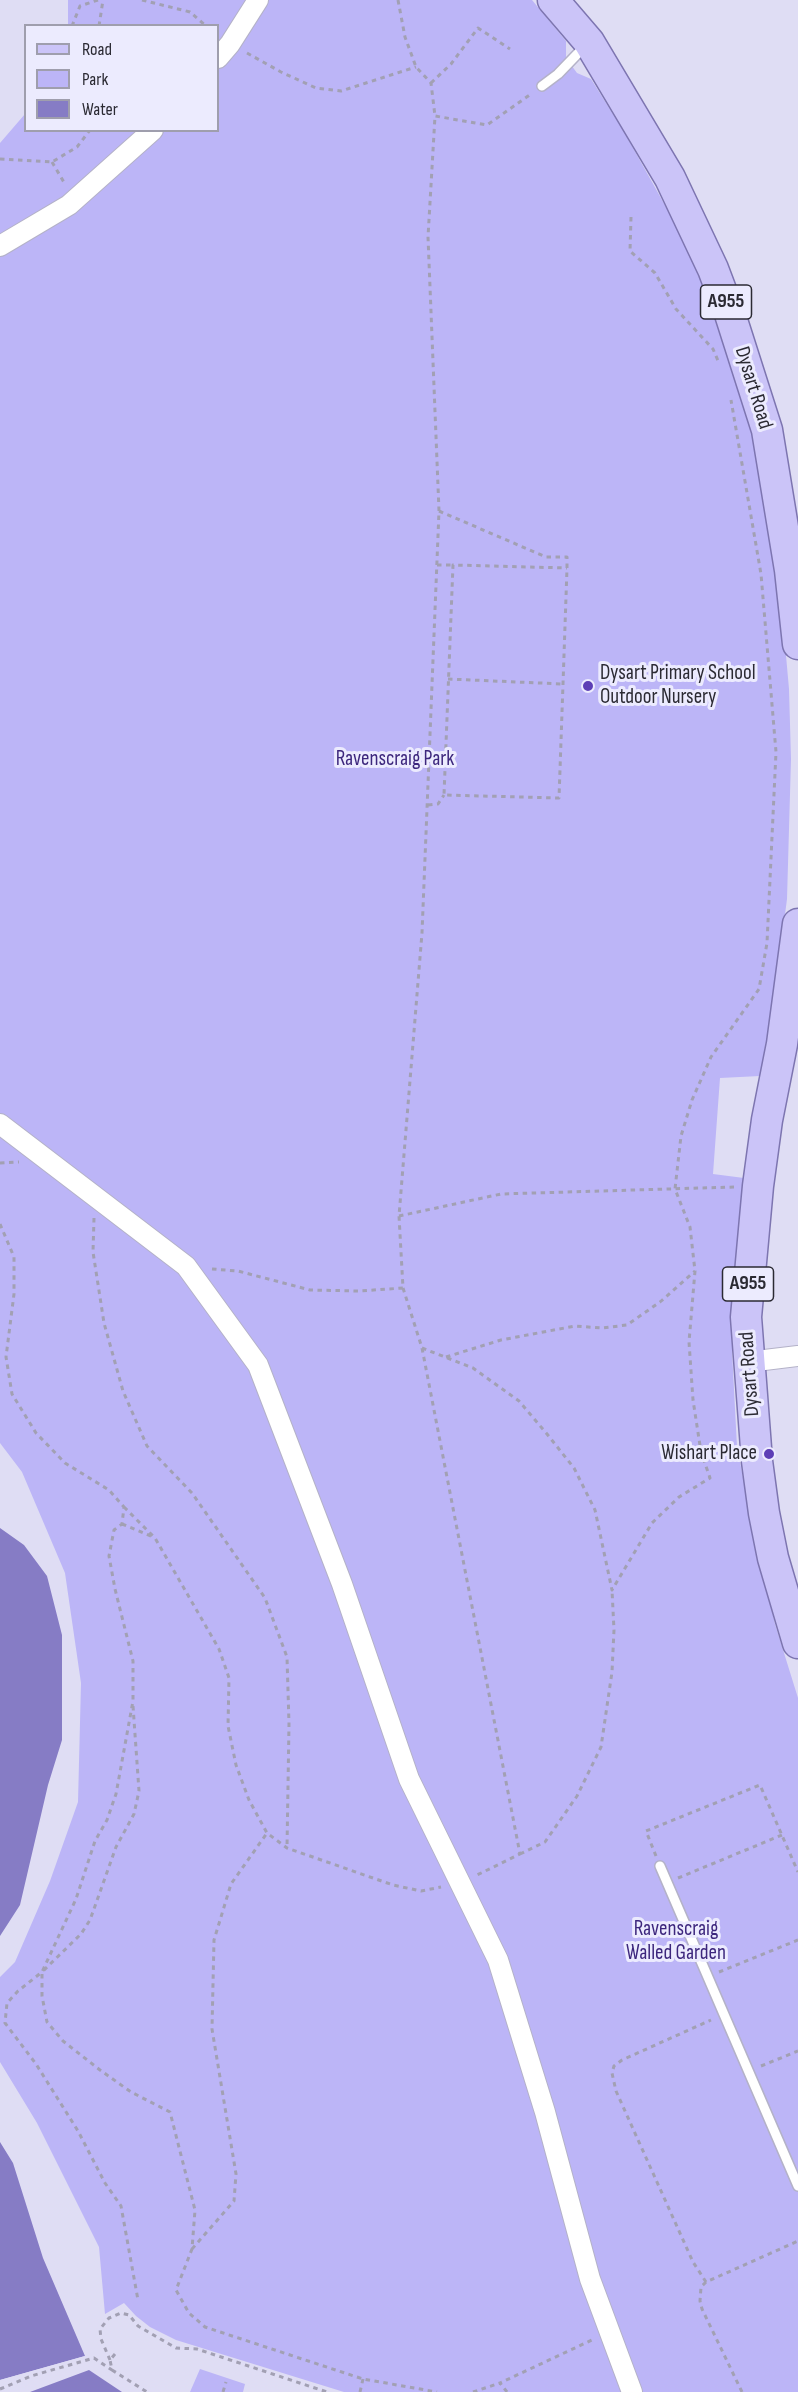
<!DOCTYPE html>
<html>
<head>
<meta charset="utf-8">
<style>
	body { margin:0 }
	#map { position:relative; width:798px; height:2392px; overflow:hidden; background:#dfddf4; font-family:"Sofia Sans Condensed",sans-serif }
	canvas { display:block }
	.legend { position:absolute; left:24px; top:24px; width:195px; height:108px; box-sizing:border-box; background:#ecebfe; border:2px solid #9f9ead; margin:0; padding:8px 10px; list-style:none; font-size:18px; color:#2b2a33 }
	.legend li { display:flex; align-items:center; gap:12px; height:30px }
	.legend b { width:30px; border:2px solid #9f9ead }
</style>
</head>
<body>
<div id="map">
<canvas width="798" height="2392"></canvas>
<ul class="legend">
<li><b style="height:8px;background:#cbc4f8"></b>Road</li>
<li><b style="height:16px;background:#bcb5f7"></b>Park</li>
<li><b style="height:16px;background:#867cc5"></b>Water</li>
</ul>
</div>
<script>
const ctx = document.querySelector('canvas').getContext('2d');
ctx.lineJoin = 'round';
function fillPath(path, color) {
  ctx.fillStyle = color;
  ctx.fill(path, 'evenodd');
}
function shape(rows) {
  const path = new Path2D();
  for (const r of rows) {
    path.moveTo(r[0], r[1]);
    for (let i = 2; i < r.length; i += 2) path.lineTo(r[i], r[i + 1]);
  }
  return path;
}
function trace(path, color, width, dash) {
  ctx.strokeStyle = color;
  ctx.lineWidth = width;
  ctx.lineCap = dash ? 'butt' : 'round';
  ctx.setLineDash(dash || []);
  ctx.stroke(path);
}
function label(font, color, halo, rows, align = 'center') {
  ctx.font = font + ' "Sofia Sans Condensed",sans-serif';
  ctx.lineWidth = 6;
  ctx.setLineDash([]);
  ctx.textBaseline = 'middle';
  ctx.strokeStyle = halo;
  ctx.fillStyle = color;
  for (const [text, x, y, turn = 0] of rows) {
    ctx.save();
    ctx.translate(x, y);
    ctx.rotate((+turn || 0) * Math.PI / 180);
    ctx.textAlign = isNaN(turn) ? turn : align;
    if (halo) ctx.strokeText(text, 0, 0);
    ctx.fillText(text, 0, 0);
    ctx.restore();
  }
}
const green = shape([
	[68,0,532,0,566,41,566,58,577,73,591,79,623,130,676,225,714,311,753,433,783,622,789,689,791,759,787,899,775,991,760,1076,720,1078,713,1174,744,1178,741,1200,732,1351,737,1447,752,1523,775,1624,798,1698,798,2392,344,2392,176,2340,150,2327,136,2316,124,2303,105,2314,99,2247,37,2123,0,2062,0,1977,15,1962,50,1881,78,1802,81,1683,65,1573,22,1472,0,1443,0,143,25,114,26,130,218,130,218,26,68,25],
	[200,2369,245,2384,243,2392,190,2392]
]);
const water = shape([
	[0,1528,24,1545,47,1576,62,1635,62,1740,48,1785,20,1905,0,1936],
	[0,2142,13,2163,43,2258,85,2356,0,2380],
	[89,2370,122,2392,30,2392]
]);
const pier = shape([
	[85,2356,86,2359,0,2383,0,2380]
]);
const path = shape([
	[142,0,190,12,206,26],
	[398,0,405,37,416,67,431,83,435,116],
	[72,26,80,6,98,0],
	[99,26,103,0],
	[247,53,281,72,316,88,341,91,416,67],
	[431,83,451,64,478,28,510,49],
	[0,159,52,162,77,147,90,130],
	[52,162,65,184],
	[631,217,630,251,655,273,676,309,713,349,719,363],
	[439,511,546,557,567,557,567,568,563,684,559,798,444,795,453,565,567,568],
	[437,565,453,565],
	[448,679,563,684],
	[428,805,438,804,444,795],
	[0,1163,19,1162],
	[399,1216,501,1194,734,1187],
	[94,1218,93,1252,104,1323,123,1391,147,1446,192,1493,265,1598,287,1657,289,1724,287,1848],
	[0,1224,14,1257,14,1294,6,1357,12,1394,36,1433,65,1463,109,1490,124,1507,122,1524,114,1530,109,1556,115,1589,133,1661,133,1701,116,1794,107,1820,95,1841,76,1899,42,1972,18,1991,7,2003,5,2023,36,2064,78,2131,105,2183,121,2206,138,2300],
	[212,1269,238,1271,310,1290,359,1291,403,1288,399,1216,422,933,439,511,428,237,435,116,487,125,531,94],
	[403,1288,422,1348,520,1854,475,1876],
	[422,1348,473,1368,519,1401,547,1434,574,1468,595,1510,612,1590,652,1523,679,1497,710,1478,701,1452,693,1400,689,1342,695,1271,690,1227,675,1189,681,1136,692,1100,711,1057,759,989,767,943,776,752,761,574,731,400],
	[446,1357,501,1340,575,1326,602,1328,627,1325,660,1302,695,1271],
	[124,1507,155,1538,219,1649,229,1678,228,1726,236,1765,249,1800,267,1833,287,1848,393,1885,421,1891,441,1887],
	[122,1524,153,1537],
	[133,1706,139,1791,134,1814,116,1847,90,1920,81,1934,42,1972,42,1996,47,2022,63,2041,100,2070,131,2092,170,2112,195,2210,192,2249,176,2290,189,2313,205,2327,363,2379,437,2392],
	[520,1854,545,1842,577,1796,601,1747,612,1672,614,1630,612,1590],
	[656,1856,646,1831,760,1785,798,1872],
	[678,1878,782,1835],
	[719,1972,798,1940],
	[761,2066,798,2051],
	[192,2249,234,2201,236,2174,212,2029,214,1940,231,1884,267,1833],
	[706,2282,693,2262,616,2091,612,2073,614,2066,622,2060,711,2020],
	[115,2354,110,2360,112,2370,147,2392],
	[110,2360,101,2339,100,2329,109,2318,121,2313,129,2315,138,2326,176,2348,197,2349,327,2392],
	[0,2389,31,2376,94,2358,112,2370],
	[223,2392,226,2382],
	[360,2392,363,2379],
	[473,2392,500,2383],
	[507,2392,500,2383,594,2339],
	[742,2392,702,2309,700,2301,701,2287,706,2282,798,2241]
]);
const lane = shape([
	[542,86,558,74,586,45],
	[660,1866,798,2186]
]);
const street = shape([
	[218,58,230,44,258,0],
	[0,246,69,205,153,130],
	[0,1124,186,1266,258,1365,342,1584,409,1779,498,1960,545,2112,590,2279,632,2392],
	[748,1362,798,1356]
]);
const primary = shape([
	[553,0,589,42,670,178,713,269,730,314,767,430,790,570,798,644],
	[798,924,782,1044,767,1120,758,1186,746,1317,757,1461,764,1513,773,1558,798,1643]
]);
const markers = [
	[588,686,6,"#5d3eb6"],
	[769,1454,6,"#5d3eb6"]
];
const shields = [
	[726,302,51],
	[748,1284,51]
];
const shieldNames = [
	["A955",726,302],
	["A955",748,1284]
];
const streetNames = [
	["Dysart Road",753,388,73],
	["Dysart Road",750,1374,-94]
];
const poiNames = [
	["Dysart Primary School",600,674],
	["Outdoor Nursery",600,698],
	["Wishart Place",757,1454,"right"]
];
const parkNames = [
	["Ravenscraig Park",395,760],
	["Ravenscraig",676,1930],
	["Walled Garden",676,1954]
];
fillPath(green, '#bcb5f7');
fillPath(water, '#867cc5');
fillPath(pier, '#dfddf4');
trace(lane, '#b4b2c8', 12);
trace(street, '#b4b2c8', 22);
trace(primary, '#7d75b0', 33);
trace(path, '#a2a0b3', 3, [4.5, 4.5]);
trace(lane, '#fff', 9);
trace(street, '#fff', 20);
trace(primary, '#cbc4f8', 30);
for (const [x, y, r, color] of markers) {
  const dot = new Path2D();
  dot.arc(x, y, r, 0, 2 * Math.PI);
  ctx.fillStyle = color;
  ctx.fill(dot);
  trace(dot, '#ecebfe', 2);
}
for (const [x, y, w] of shields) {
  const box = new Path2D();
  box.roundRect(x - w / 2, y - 17, w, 34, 4.5);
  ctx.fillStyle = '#ecebfe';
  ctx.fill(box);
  trace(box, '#2b2a33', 1.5);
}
label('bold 20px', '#2b2a33', null, shieldNames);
label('21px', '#2b2a33', '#ecebfe', streetNames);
label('21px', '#2b2a33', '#ecebfe', poiNames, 'left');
label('21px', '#3d277d', '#ecebfe', parkNames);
</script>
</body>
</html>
